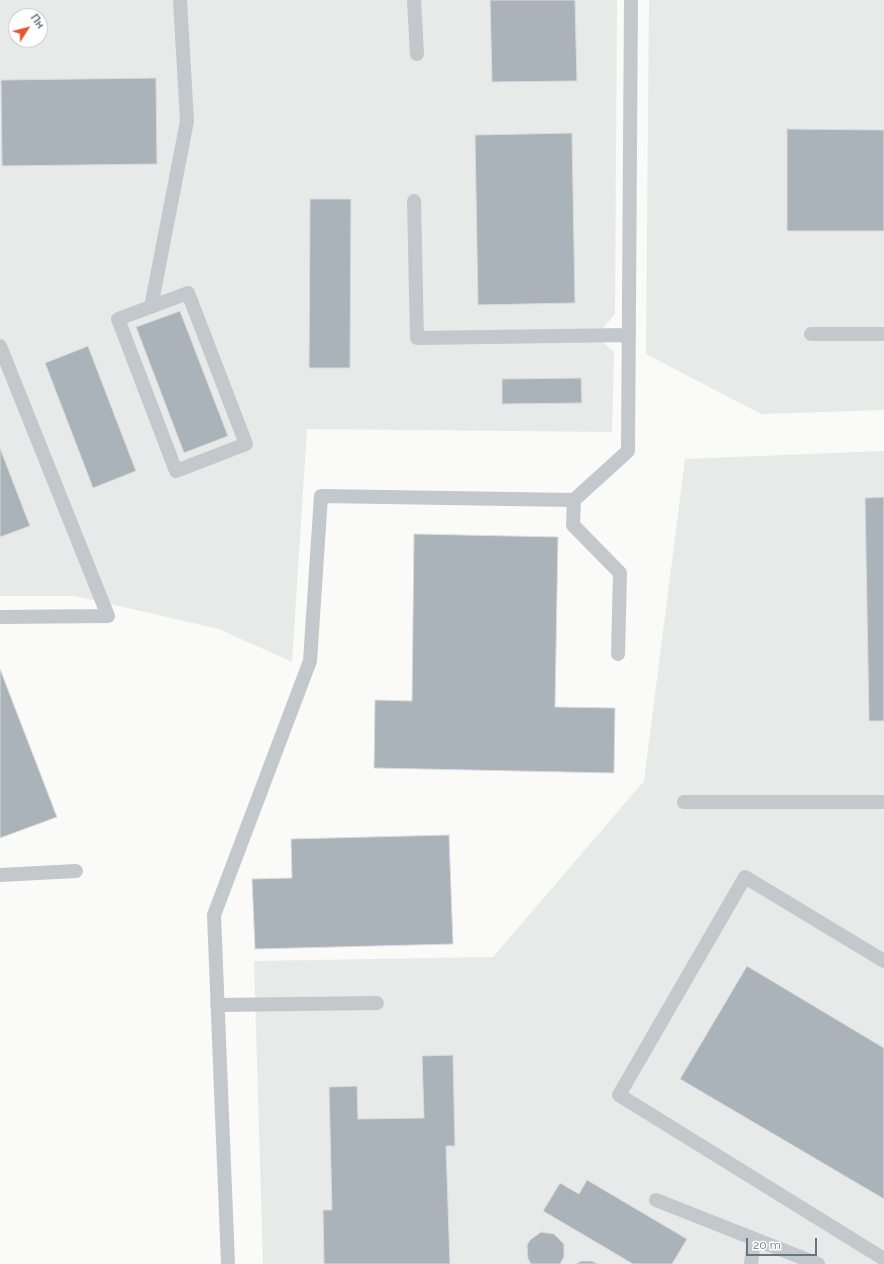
<!DOCTYPE html>
<html>
<head>
<meta charset="utf-8">
<style>
	body { margin:0 }
	#map { position:relative; width:884px; height:1264px; overflow:hidden; background:#fafaf8; font-family:Raleway,sans-serif }
	canvas { display:block }
	.north { position:absolute; left:8px; top:8px; width:40px; height:40px; box-sizing:border-box; background:#fff; border:1px solid #c1c8cd; border-radius:50%; rotate:54deg; font-size:11px; font-weight:700; line-height:16px; text-align:center; color:#657683 }
	.north::after { content:''; display:block; margin:auto; width:14px; height:18px; background:#e4572e; clip-path:polygon(50% 0,100% 100%,50% 72%,0 100%) }
	.scale { position:absolute; left:746px; top:1238px; width:71px; height:18px; box-sizing:border-box; border:2px solid #657683; border-top:0; padding-left:5px; font-size:12px; line-height:14px; white-space:nowrap; color:#657683; -webkit-text-stroke:3px #fff; paint-order:stroke }
</style>
</head>
<body>
<div id="map">
<canvas width="884" height="1264"></canvas>
<div class="north">Пн</div>
<div class="scale">20 m</div>
</div>
<script>
const ctx = document.querySelector('canvas').getContext('2d');
ctx.lineJoin = 'round';
function fillPath(path, color) {
  ctx.fillStyle = color;
  ctx.fill(path, 'evenodd');
}
function shape(rows) {
  const path = new Path2D();
  for (const r of rows) {
    path.moveTo(r[0], r[1]);
    for (let i = 2; i < r.length; i += 2) path.lineTo(r[i], r[i + 1]);
  }
  return path;
}
function trace(path, color, width, dash) {
  ctx.strokeStyle = color;
  ctx.lineWidth = width;
  ctx.lineCap = dash ? 'butt' : 'round';
  ctx.setLineDash(dash || []);
  ctx.stroke(path);
}
const built = shape([
	[0,0,617,0,615,314,604,327,604,343,614,352,612,432,307,429,292,662,219,629,75,596,0,596],
	[16,16,40,16,40,40,16,40],
	[649,0,884,0,884,410,761,414,646,354],
	[884,451,884,1264,263,1264,254,961,493,957,644,781,685,459]
]);
const building = shape([
	[490,0,575,0,577,81,492,82,490,0],
	[156,78,157,164,2,166,1,80,156,78],
	[787,129,884,130,884,231,787,231,787,129],
	[572,133,575,303,478,305,475,135,572,133],
	[310,199,351,199,350,368,309,368,310,199],
	[180,311,228,436,184,453,136,327,180,311],
	[88,346,136,471,93,488,45,363,88,346],
	[581,378,582,403,502,404,502,379,581,378],
	[0,448,30,526,0,537,0,448],
	[884,497,884,721,869,721,865,498,884,497],
	[414,534,558,537,555,707,615,708,614,773,374,768,375,700,412,701,414,534],
	[0,669,57,817,0,838,0,669],
	[449,835,453,944,255,949,252,879,292,878,291,839,449,835],
	[747,966,884,1048,884,1199,680,1079,747,966],
	[453,1055,455,1146,446,1146,450,1264,324,1264,323,1210,332,1210,329,1087,357,1086,358,1119,424,1118,422,1056,453,1055],
	[587,1180,687,1239,672,1264,633,1264,543,1211,560,1183,579,1194,587,1180],
	[541,1232,554,1234,564,1244,564,1257,560,1264,531,1264,528,1259,527,1245,530,1240,541,1232],
	[581,1261,592,1261,598,1264,576,1264,581,1261]
]);
const lane = shape([
	[414,0,417,54],
	[414,201,417,338,629,335],
	[188,293,246,444,176,471,118,319,188,293],
	[151,307,187,121,180,0],
	[811,334,884,334],
	[0,346,108,616,0,617],
	[574,500,573,525,620,573,618,654],
	[684,802,884,802],
	[0,875,76,871],
	[884,961,745,877,619,1095,884,1259],
	[217,1005,377,1003],
	[656,1200,818,1264],
	[228,1264,214,915,310,661,321,496,574,500,628,451,631,0],
	[751,1264,754,1239]
]);
fillPath(built, '#e8e9e9');
fillPath(building, '#aab3b9');
trace(building, '#dcdcda', 1);
trace(lane, '#c3c8cc', 14);
</script>
</body>
</html>
